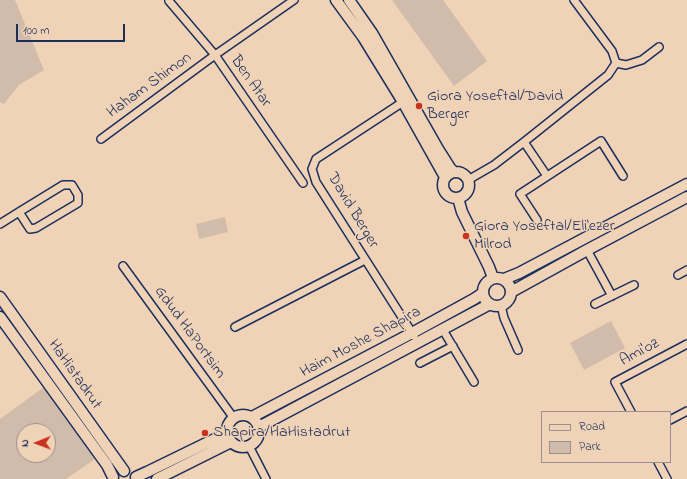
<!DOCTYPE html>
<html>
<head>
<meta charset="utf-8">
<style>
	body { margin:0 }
	#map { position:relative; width:687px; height:479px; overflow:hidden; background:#f0d3b7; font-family:"Indie Flower",sans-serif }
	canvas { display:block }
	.legend { position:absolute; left:541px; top:411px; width:130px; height:52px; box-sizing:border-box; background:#f0d3b7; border:1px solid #9b9193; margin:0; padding:5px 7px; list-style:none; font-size:12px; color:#1b2f5e }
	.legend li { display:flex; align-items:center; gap:8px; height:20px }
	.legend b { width:20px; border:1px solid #9b9193 }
	.north { position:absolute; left:16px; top:423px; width:40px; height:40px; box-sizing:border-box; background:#f0d3b7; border:1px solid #9b9193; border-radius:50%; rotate:269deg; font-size:11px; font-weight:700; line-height:16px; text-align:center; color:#1b2f5e }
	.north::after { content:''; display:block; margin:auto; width:14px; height:18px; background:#c8321e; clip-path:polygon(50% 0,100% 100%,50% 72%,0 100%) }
	.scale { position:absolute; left:16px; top:24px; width:109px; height:18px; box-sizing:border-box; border:2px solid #1b2f5e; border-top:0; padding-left:5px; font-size:12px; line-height:14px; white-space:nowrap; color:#1b2f5e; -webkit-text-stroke:3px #f0d3b7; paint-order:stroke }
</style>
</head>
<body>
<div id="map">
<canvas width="687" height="479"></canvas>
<ul class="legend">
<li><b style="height:5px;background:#f0d3b7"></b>Road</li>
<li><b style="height:11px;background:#d1bbaa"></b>Park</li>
</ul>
<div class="north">N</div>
<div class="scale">100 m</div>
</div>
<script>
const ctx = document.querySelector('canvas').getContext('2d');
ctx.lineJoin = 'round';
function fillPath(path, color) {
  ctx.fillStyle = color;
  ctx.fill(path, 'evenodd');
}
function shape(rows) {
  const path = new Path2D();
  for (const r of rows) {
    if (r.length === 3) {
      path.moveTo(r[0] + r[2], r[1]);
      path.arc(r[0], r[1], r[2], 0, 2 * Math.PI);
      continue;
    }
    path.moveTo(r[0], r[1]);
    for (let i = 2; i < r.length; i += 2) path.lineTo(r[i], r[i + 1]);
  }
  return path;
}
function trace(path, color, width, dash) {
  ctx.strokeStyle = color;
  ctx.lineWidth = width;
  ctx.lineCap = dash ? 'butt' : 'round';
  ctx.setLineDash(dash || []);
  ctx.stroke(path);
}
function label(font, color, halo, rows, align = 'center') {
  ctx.font = font + ' "Indie Flower",sans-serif';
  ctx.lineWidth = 3;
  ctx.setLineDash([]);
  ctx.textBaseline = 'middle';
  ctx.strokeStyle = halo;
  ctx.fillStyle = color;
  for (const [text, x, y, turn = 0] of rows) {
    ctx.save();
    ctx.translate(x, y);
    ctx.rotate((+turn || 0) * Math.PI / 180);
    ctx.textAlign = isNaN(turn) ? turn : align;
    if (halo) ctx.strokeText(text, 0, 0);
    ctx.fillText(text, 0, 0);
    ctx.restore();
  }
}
const green = shape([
	[0,0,15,0,44,70,19,85,4,104,0,102],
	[392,0,443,0,487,61,454,86],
	[225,217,228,232,199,239,196,224],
	[611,321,625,348,584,370,570,343],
	[44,387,95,459,66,479,0,479,0,419],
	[24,431,48,431,48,455,24,455]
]);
const street = shape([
	[169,1,215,55,303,183],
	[616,63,626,65,642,60,659,47],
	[403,102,316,159,312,169,316,182,414,336],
	[101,139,215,55,294,0],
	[524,142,547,176],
	[468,180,494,165,524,142,608,75,616,63,612,51,574,0],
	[537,220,520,194,601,141,623,176],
	[0,224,19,212,63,185,72,185,78,195,78,203,36,228,30,229,19,212],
	[587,250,612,296],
	[123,266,233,417],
	[678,275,687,270],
	[595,304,634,285],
	[501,305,504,318,518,350],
	[235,327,365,260],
	[443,330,474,382],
	[420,363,453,346],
	[631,412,615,382,687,344],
	[670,420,687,411],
	[249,446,266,479],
	[658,462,667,479]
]);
const secondary = shape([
	[336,0,363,37,403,102,445,177],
	[349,0,372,33,438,149,450,168,454,172],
	[456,185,13],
	[458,198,462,212,489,267,493,278],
	[497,292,14],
	[504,279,519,273,687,184],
	[511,292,587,250,687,197],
	[0,297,124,471],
	[0,317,107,465,113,477],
	[243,431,16],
	[252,417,412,333,474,299,483,293],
	[259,427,490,304],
	[136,477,147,472,227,433],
	[157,479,231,442]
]);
const markers = [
	[419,106,4,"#c8321e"],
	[466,236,4,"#c8321e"],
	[205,433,4,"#c8321e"]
];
const streetNames = [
	["Ben Atar",250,82,55],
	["Haham Shimon",150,86,-36],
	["David Berger",352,211,59],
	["Gdud HaPortsim",189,333,54],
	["Haim Moshe Shapira",361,343,-28],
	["Ami'oz",640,353,-28],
	["HaHistadrut",74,375,55]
];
const poiNames = [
	["Giora Yoseftal/David",427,97],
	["Berger",427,115],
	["Giora Yoseftal/Eli'ezer",474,227],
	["Milrod",474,245],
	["Shapira/HaHistadrut",213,433]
];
fillPath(green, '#d1bbaa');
trace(street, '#1b2f5e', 10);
trace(secondary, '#1b2f5e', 13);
trace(street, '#f0d3b7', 7);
trace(secondary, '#f0d3b7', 10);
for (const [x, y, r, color] of markers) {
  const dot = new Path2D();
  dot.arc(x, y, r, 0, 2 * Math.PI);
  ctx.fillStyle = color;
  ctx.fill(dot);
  trace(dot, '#f0d3b7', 1.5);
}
label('16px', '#1b2f5e', '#f0d3b7', streetNames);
label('16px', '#1b2f5e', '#f0d3b7', poiNames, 'left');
</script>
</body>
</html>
